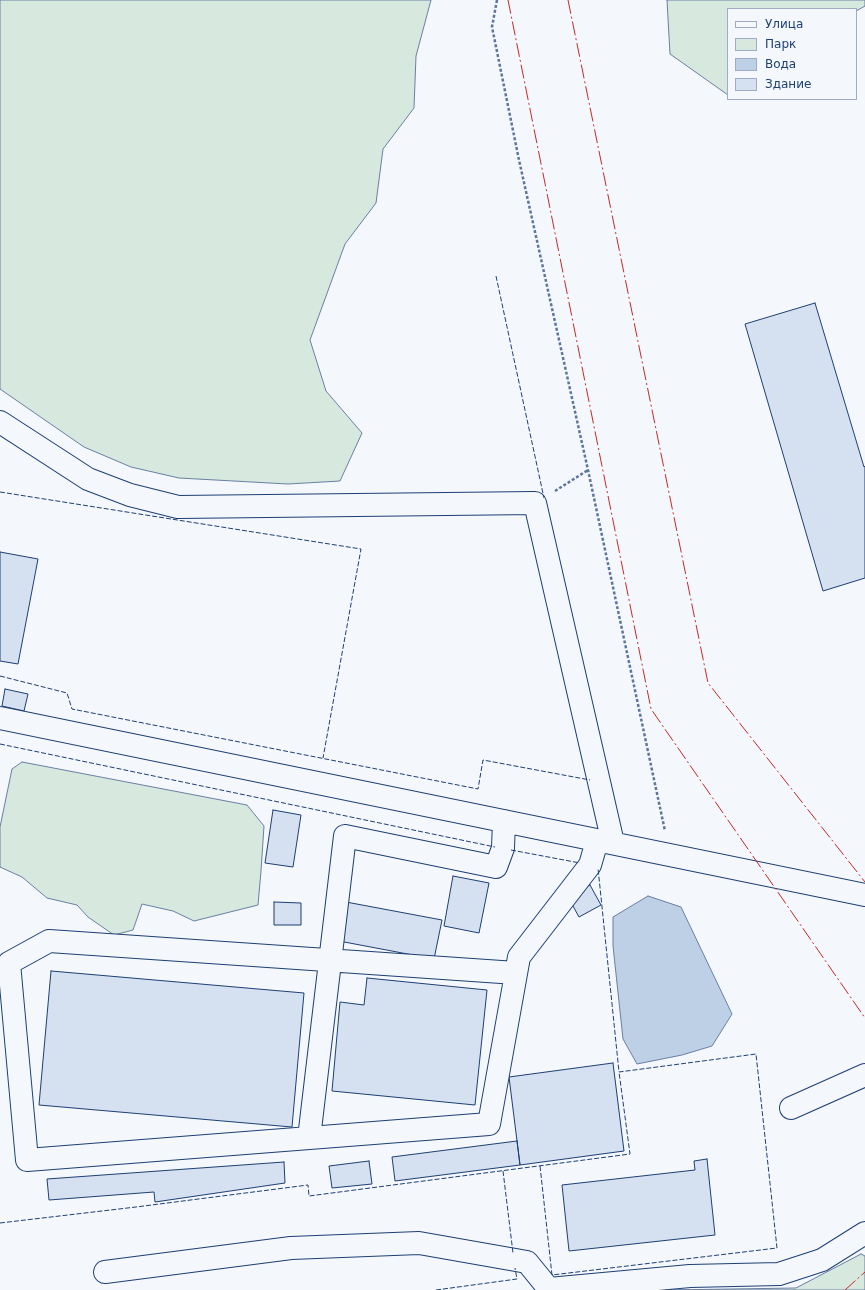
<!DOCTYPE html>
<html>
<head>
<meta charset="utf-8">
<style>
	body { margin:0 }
	#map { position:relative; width:865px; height:1290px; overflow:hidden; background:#f4f7fb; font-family:"DejaVu Sans",sans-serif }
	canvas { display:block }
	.legend { position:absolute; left:727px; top:8px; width:130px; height:92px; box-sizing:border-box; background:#f4f7fb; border:1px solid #9eadc5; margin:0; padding:5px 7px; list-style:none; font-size:12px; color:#1d3f73 }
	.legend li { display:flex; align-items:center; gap:8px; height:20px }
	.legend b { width:20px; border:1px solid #9eadc5 }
</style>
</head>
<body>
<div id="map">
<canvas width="865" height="1290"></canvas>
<ul class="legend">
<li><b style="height:5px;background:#f4f7fb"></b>Улица</li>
<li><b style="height:11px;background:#d7e8df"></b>Парк</li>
<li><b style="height:11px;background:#bed0e5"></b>Вода</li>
<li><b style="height:11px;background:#d5e0f0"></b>Здание</li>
</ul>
</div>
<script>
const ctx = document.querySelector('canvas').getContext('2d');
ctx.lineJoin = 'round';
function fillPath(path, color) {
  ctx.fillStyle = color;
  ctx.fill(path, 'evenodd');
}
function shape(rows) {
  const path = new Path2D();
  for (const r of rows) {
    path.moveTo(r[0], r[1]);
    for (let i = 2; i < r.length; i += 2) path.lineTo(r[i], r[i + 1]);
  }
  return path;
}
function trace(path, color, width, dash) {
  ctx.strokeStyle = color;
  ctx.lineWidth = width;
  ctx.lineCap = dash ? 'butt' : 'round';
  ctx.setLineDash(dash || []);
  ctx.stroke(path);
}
const green = shape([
	[0,0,431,0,416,56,414,108,383,149,376,203,345,244,310,340,326,391,362,433,340,481,288,484,179,478,131,467,84,447,0,389,0,0],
	[667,0,865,0,865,6,856,11,856,9,728,9,728,95,670,54,667,0],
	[22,762,247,805,264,826,261,871,258,905,194,921,173,911,142,904,133,930,114,935,88,917,77,905,47,898,22,877,0,867,0,827,12,769,22,762],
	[861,1254,865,1256,865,1290,666,1290,796,1288,861,1254]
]);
const water = shape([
	[648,896,681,907,732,1014,712,1046,682,1055,637,1064,623,1039,613,946,613,917,648,896]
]);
const building = shape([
	[815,303,864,467,865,466,865,578,823,591,745,324,815,303],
	[0,552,38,559,18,664,0,661,0,552],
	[5,689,28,694,24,711,2,706,5,689],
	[273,810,301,815,293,867,265,863,273,810],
	[453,876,489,883,479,933,444,926,453,876],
	[590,885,601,905,579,917,568,897,590,885],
	[274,902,301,903,301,925,274,925,274,902],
	[346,902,442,920,434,959,339,941,346,902],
	[51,971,304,993,292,1127,39,1105,51,971],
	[367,978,487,990,475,1105,332,1091,340,1002,364,1005,367,978],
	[613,1063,624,1151,520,1165,509,1077,613,1063],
	[517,1141,520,1165,395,1181,392,1157,517,1141],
	[707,1159,715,1235,569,1251,562,1185,695,1170,694,1161,707,1159],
	[369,1161,372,1184,332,1188,329,1166,369,1161],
	[284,1162,285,1183,155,1202,154,1192,49,1200,47,1179,284,1162]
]);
const path = shape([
	[497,0,492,27,519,160,588,470,665,831],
	[555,491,588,470]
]);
const minor = shape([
	[0,422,88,479,130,495,178,507,535,503,613,843],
	[0,718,865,895],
	[516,973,49,941,9,963,27,1160,489,1124,519,957,590,865,597,841],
	[791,1108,865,1075],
	[309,1138,345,836,496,867,503,848,504,821],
	[105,1272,291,1248,419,1243,527,1262,549,1289,690,1276,779,1274,822,1260,865,1233]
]);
const fence = shape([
	[496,276,544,498],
	[0,492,361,549,323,758],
	[0,676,67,693,72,709,478,789,483,760,590,780],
	[0,744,495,847],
	[511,850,580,863],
	[540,1166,552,1275,777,1248,756,1054,619,1072,598,868],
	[503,1171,513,1253],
	[0,1223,136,1207,308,1185,309,1196,630,1154,619,1072],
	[436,1290,517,1279,515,1268]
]);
const power = shape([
	[508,0,651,709,865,1018],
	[568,0,708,683,865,882],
	[845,1290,865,1272]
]);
fillPath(green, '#d7e8df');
trace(green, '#687fa3', 1);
fillPath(water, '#bed0e5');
trace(water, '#687fa3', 1);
fillPath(building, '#d5e0f0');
trace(building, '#1d3f73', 1);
trace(minor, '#1d3f73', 24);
trace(path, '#5e769c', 2.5, [3, 2]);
trace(minor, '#f4f7fb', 22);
trace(fence, '#1d3f73', 1, [5, 2]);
trace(power, '#c62828', 1, [14, 3, 2, 3]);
</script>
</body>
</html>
